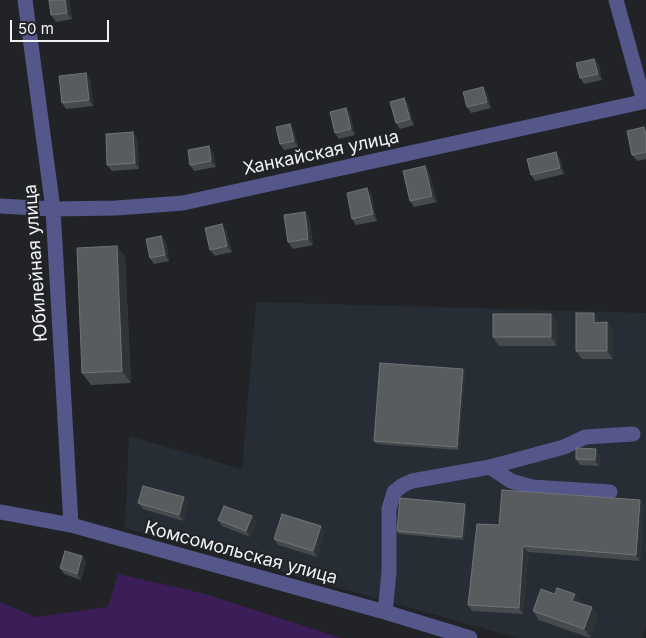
<!DOCTYPE html>
<html>
<head>
<meta charset="utf-8">
<style>
	body { margin:0 }
	#map { position:relative; width:646px; height:638px; overflow:hidden; background:#212327; font-family:Inter,sans-serif }
	canvas { display:block }
	.scale { position:absolute; left:10px; top:20px; width:99px; height:22px; box-sizing:border-box; border:2px solid #f1f3f6; border-top:0; padding-left:6px; font-size:15px; line-height:18px; white-space:nowrap; color:#f1f3f6; -webkit-text-stroke:4px #212327; paint-order:stroke }
</style>
</head>
<body>
<div id="map">
<canvas width="646" height="638"></canvas>
<div class="scale">50 m</div>
</div>
<script>
const ctx = document.querySelector('canvas').getContext('2d');
ctx.lineJoin = 'round';
function fillPath(path, color) {
  ctx.fillStyle = color;
  ctx.fill(path, 'evenodd');
}
function shape(rows) {
  const path = new Path2D();
  for (const r of rows) {
    path.moveTo(r[0], r[1]);
    for (let i = 2; i < r.length; i += 2) path.lineTo(r[i], r[i + 1]);
  }
  return path;
}
function trace(path, color, width, dash) {
  ctx.strokeStyle = color;
  ctx.lineWidth = width;
  ctx.lineCap = dash ? 'butt' : 'round';
  ctx.setLineDash(dash || []);
  ctx.stroke(path);
}
function label(font, color, halo, rows, align = 'center') {
  ctx.font = font + ' Inter,sans-serif';
  ctx.lineWidth = 4;
  ctx.setLineDash([]);
  ctx.textBaseline = 'middle';
  ctx.strokeStyle = halo;
  ctx.fillStyle = color;
  for (const [text, x, y, turn = 0] of rows) {
    ctx.save();
    ctx.translate(x, y);
    ctx.rotate((+turn || 0) * Math.PI / 180);
    ctx.textAlign = isNaN(turn) ? turn : align;
    if (halo) ctx.strokeText(text, 0, 0);
    ctx.fillText(text, 0, 0);
    ctx.restore();
  }
}
const built = shape([
	[256,302,646,313,646,625,643,638,518,638,125,528,129,436,242,469]
]);
const green = shape([
	[118,574,202,593,341,638,0,638,0,602,35,617,108,607]
]);
const minor = shape([
	[25,0,53,209,71,525],
	[616,0,644,101],
	[0,206,53,209,116,208,183,203,646,101],
	[490,467,511,481,532,487,610,492],
	[0,512,71,525,385,612,470,638],
	[385,612,389,572,389,509,394,492,403,485,412,481,490,467,564,447,585,437,633,434]
]);
const wall = shape([
	[49,0,69,0,72,19,56,22,51,15],
	[599,65,602,80,584,84,580,78],
	[86,73,90,79,93,106,66,109,62,103],
	[487,93,491,108,471,113,467,107],
	[404,98,408,104,414,125,400,129,396,123],
	[346,108,350,114,355,135,339,139,335,133],
	[290,124,294,130,298,147,284,150,280,144],
	[646,130,646,159,637,161,632,155],
	[137,138,139,169,112,171,107,165],
	[209,146,213,152,216,167,194,171,190,165],
	[560,158,564,174,535,181,531,175],
	[429,172,437,202,414,207,410,201],
	[371,194,377,221,356,225,352,219],
	[305,212,309,218,313,245,293,249,288,242],
	[226,230,232,252,215,256,210,250],
	[166,242,169,261,154,264,150,258],
	[117,246,125,258,131,383,91,385,82,373],
	[551,314,557,323,557,346,499,346,493,337],
	[600,322,607,322,613,331,613,359,582,359,576,351],
	[465,372,459,450,376,444,374,441],
	[600,455,599,466,580,465,576,459],
	[184,497,188,503,183,521,143,509,138,503],
	[640,500,644,506,640,561,528,552,523,614,472,611,468,605,499,525],
	[467,507,464,540,399,534,397,531],
	[252,516,256,522,250,537,222,526,218,520],
	[325,532,317,557,278,545,274,539],
	[82,556,86,562,81,580,64,574,60,568],
	[581,603,598,616,590,638,539,620,533,611]
]);
const shadedWall = shape([
	[65,0,69,0,72,19,67,13],
	[594,59,599,65,602,80,598,74],
	[86,73,90,79,93,106,89,100],
	[483,87,487,93,491,108,487,102],
	[404,98,408,104,414,125,410,119],
	[346,108,350,114,355,135,351,129],
	[290,124,294,130,298,147,294,141],
	[133,132,137,138,139,169,135,163],
	[209,146,213,152,216,167,211,161],
	[556,152,560,158,564,174,560,168],
	[425,166,429,172,437,202,432,196],
	[367,188,371,194,377,221,373,214],
	[305,212,309,218,313,245,308,239],
	[222,224,226,230,232,252,227,246],
	[161,236,166,242,169,261,165,255],
	[117,246,125,258,131,383,122,371],
	[594,313,600,322,600,331,594,323],
	[551,314,557,323,557,346,551,337],
	[607,322,613,331,613,359,607,351],
	[463,369,465,372,459,450,457,447],
	[596,449,600,455,599,466,595,460],
	[184,497,188,503,183,521,179,515],
	[640,500,644,506,640,561,636,555],
	[465,504,467,507,464,540,462,537],
	[252,516,256,522,250,537,246,531],
	[321,526,325,532,317,557,313,551],
	[523,546,528,552,523,614,519,608],
	[82,556,86,562,81,580,77,574],
	[575,594,581,603,572,601],
	[592,607,598,616,591,638,584,629]
]);
const building = shape([
	[49,0,65,0,67,13,51,15,49,0],
	[594,59,598,74,580,78,576,63,594,59],
	[86,73,89,100,62,103,59,76,86,73],
	[483,87,487,102,467,107,463,92,483,87],
	[404,98,410,119,396,123,390,102,404,98],
	[346,108,351,129,335,133,330,112,346,108],
	[290,124,294,141,280,144,276,127,290,124],
	[644,127,646,135,646,152,632,155,627,131,644,127],
	[133,132,135,163,107,165,106,134,133,132],
	[209,146,211,161,190,165,188,150,209,146],
	[556,152,560,168,531,175,527,159,556,152],
	[425,166,432,196,410,201,403,171,425,166],
	[367,188,373,214,352,219,347,193,367,188],
	[305,212,308,239,288,242,284,215,305,212],
	[222,224,227,246,210,250,205,228,222,224],
	[161,236,165,255,150,258,146,239,161,236],
	[117,246,122,371,82,373,77,248,117,246],
	[576,313,594,313,594,323,607,322,607,351,576,351,576,313],
	[493,314,551,314,551,337,493,337,493,314],
	[380,363,463,369,457,447,374,441,380,363],
	[576,448,596,449,595,460,576,459,576,448],
	[143,486,184,497,179,515,138,503,143,486],
	[502,490,640,500,636,555,523,546,519,608,468,605,477,524,499,525,502,490],
	[400,498,465,504,462,537,397,531,400,498],
	[224,506,252,516,246,531,218,520,224,506],
	[282,514,321,526,313,551,274,539,282,514],
	[65,551,82,556,77,574,60,568,65,551],
	[557,588,575,594,572,601,592,607,584,629,533,611,541,589,555,594,557,588]
]);
const streetNames = [
	["Ханкайская улица",321,153,-12],
	["Юбилейная улица",36,263,-94],
	["Комсомольская улица",241,553,15]
];
fillPath(built, '#272d35');
fillPath(green, '#3b1e57');
trace(minor, '#55578b', 15);
fillPath(wall, '#464a4d');
fillPath(shadedWall, '#2f3336');
fillPath(building, '#585c5f');
trace(building, '#707477', 1);
label('18px', '#f1f3f6', '#212327', streetNames);
</script>
</body>
</html>
